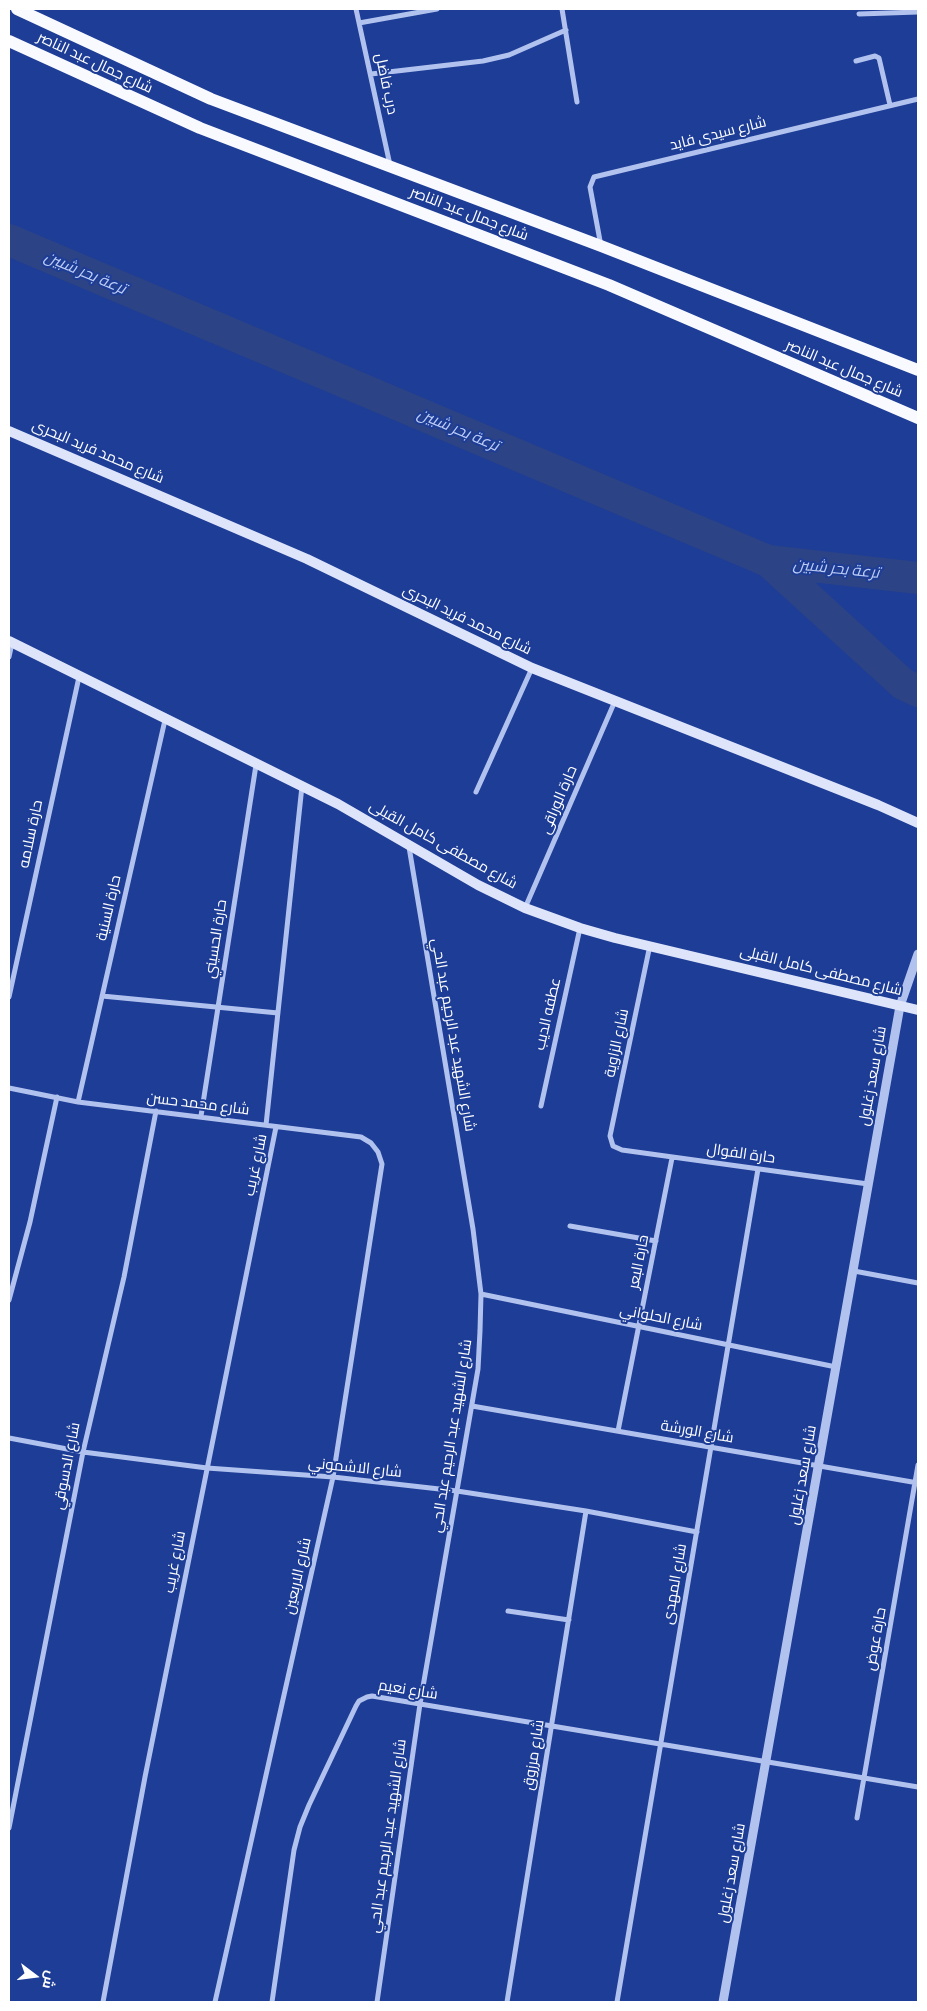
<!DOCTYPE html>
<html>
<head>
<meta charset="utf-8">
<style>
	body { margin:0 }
	#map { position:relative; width:927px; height:2011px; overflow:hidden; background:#1d3d96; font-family:Manrope,Cairo,sans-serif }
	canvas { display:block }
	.frame { position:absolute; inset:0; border:10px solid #fff; pointer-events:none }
	.north { position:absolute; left:10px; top:1951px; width:50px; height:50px; -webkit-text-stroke:4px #1d3d96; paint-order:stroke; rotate:105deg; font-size:14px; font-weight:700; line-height:20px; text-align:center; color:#fff }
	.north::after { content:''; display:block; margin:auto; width:18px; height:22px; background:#fff; clip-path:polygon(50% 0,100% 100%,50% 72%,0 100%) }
</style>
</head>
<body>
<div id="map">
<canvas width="927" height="2011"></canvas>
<div class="frame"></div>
<div class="north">ش</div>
</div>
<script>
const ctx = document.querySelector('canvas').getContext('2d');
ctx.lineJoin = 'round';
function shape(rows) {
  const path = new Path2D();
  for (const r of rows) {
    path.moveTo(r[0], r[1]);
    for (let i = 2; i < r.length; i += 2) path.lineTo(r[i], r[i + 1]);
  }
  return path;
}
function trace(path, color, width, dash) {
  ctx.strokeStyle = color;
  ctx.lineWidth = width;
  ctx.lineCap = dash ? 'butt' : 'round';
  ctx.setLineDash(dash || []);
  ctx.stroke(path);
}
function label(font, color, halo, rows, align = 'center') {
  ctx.font = font + ' Manrope,Cairo,sans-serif';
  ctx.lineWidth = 4;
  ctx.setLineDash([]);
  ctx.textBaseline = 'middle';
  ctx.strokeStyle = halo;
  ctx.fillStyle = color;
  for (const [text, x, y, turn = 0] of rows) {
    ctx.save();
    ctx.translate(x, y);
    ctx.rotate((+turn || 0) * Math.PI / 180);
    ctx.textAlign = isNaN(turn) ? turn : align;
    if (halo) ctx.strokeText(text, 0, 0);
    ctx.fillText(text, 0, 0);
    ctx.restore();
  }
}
const canal = shape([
	[9,240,768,561,918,578],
	[768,561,903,684,918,691]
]);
const minor = shape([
	[356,9,390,165],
	[562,9,577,102],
	[859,14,918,12],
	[359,23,437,9],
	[856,61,875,56,879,58,890,105],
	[371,74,483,61,509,55,566,30],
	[601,246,590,187,594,177,918,99],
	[9,657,12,643],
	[476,792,532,668],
	[525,908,615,701],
	[650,945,610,1136,613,1146,622,1150,868,1184],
	[102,996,278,1013],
	[9,997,79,677],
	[9,1088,78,1102,361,1137,371,1143,378,1152,382,1164,333,1477,215,2002],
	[78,1102,165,720],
	[541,1106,580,928],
	[201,1116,256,765],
	[266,1125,302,786],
	[570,1226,656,1241],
	[854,1271,918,1283],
	[481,1294,836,1367],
	[9,1300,30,1222,57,1097],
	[472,1406,918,1483],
	[618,1431,672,1158],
	[9,1438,83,1452,207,1468,333,1477,457,1491,586,1511,697,1532],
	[508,1611,569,1620],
	[857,1818,918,1465],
	[9,1828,83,1452,124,1277,156,1111],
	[103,2002,145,1777,276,1127],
	[272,2002,294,1850,300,1827,309,1805,356,1706,359,1701,367,1697,372,1696,918,1787],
	[377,2002,420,1704,478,1369,480,1331,481,1294,473,1229,409,847],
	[507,2002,586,1511],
	[617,2002,758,1169]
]);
const tertiary = shape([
	[723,2002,900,1006,918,954]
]);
const secondary = shape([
	[9,431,307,559,532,668,878,805,918,823],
	[9,641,338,804,478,885,525,908,580,928,615,938,918,1010]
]);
const primary = shape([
	[17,9,211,99,601,246,918,370],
	[9,41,200,128,609,285,918,418]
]);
const streetNames = [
	["شارع جمال عبد الناصر",95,63,25],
	["درب فاضل",386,84,78],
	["شارع سيدى فايد",718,134,-14],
	["شارع جمال عبد الناصر",469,214,21],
	["شارع جمال عبد الناصر",844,369,23],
	["شارع محمد فريد البحرى",98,452,23],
	["شارع محمد فريد البحرى",467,620,26],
	["حارة الوراقى",559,800,-67],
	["حارة سلامه",31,834,-78],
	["شارع مصطفى كامل القبلى",443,845,29],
	["حارة السنية",109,908,-77],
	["حارة الحسيني",216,939,-81],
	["شارع مصطفى كامل القبلى",821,971,14],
	["عطفه الديب",548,1014,-77],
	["شارع الشهيد عبد الرحيم عبد الحي",453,1035,80],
	["شارع الزاوية",617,1043,-78],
	["شارع سعد زغلول",873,1076,-80],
	["شارع محمد حسن",198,1104,7],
	["حارة الفوال",741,1154,8],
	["شارع غريب",256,1165,-78],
	["حارة البعر",639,1262,-79],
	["شارع الحلواني",661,1318,11],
	["شارع الورشة",697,1432,10],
	["شارع الشهيد عبد الرحيم عبد الحي",452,1436,-81],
	["شارع الدسوقي",67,1466,-79],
	["شارع الاشموني",355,1468,6],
	["شارع سعد زغلول",803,1475,-80],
	["شارع غريب",175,1562,-79],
	["شارع الاربعين",298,1576,-77],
	["شارع المهدى",675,1584,-80],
	["حارة عوض",876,1639,-80],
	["شارع نعيم",408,1690,9],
	["شارع مرزوق",534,1755,-81],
	["شارع الشهيد عبد الرحيم عبد الحي",388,1836,-82],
	["شارع سعد زغلول",732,1873,-80]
];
const waterNames = [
	["ترعة بحر شبين",85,273,23],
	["ترعة بحر شبين",458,430,23],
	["ترعة بحر شبين",836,569,6]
];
trace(canal, '#2c4386', 32);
trace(minor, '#b1c2ef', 5);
trace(tertiary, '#b1c2ef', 9);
trace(secondary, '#dee5fb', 10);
trace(primary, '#f9faff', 12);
label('15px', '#fff', '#1d3d96', streetNames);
label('italic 16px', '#bdcdf6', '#1d3d96', waterNames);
</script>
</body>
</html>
